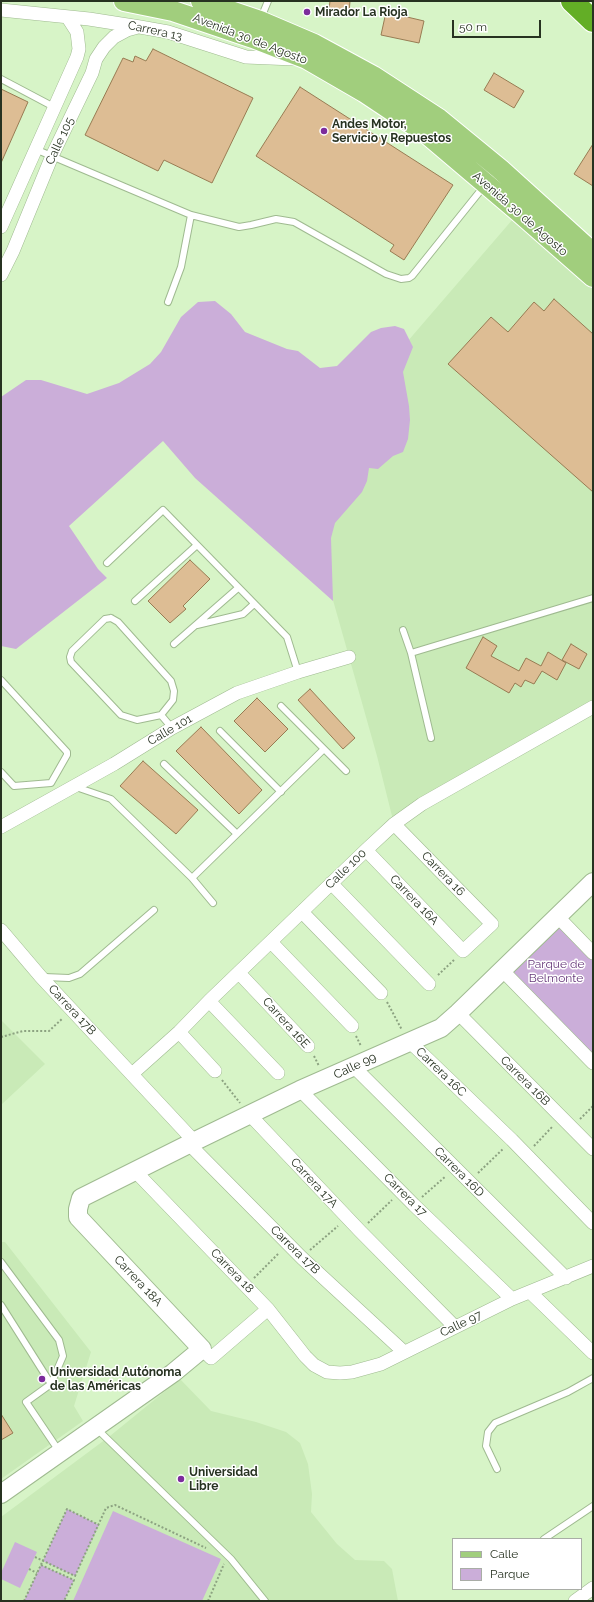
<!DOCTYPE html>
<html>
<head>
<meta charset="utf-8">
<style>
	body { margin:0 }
	#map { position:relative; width:594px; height:1602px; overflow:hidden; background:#d7f4c7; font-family:Raleway,sans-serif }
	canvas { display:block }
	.frame { position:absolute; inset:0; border:2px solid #273221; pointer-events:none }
	.legend { position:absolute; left:452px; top:1538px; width:130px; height:52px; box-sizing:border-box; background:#fff; border:1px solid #a9ada6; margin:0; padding:5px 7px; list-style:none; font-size:12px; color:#273221 }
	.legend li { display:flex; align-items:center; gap:8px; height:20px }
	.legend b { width:20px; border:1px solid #a9ada6 }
	.scale { position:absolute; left:452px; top:20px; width:89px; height:18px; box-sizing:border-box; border:2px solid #273221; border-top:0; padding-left:5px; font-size:12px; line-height:14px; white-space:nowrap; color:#273221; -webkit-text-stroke:3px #fff; paint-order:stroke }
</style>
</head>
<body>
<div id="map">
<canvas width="594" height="1602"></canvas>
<div class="frame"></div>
<ul class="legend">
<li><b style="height:5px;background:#a1ce7d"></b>Calle</li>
<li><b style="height:11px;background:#cbaed9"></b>Parque</li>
</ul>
<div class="scale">50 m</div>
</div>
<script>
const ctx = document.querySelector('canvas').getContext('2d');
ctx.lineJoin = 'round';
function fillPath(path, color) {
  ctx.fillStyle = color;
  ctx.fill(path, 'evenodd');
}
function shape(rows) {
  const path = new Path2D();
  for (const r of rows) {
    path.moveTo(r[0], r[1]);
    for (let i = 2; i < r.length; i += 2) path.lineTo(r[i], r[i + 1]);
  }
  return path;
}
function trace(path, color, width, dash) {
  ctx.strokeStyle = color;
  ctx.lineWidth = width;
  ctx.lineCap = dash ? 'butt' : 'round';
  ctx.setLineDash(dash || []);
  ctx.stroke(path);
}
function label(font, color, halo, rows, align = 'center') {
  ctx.font = font + ' Raleway,sans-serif';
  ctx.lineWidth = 3;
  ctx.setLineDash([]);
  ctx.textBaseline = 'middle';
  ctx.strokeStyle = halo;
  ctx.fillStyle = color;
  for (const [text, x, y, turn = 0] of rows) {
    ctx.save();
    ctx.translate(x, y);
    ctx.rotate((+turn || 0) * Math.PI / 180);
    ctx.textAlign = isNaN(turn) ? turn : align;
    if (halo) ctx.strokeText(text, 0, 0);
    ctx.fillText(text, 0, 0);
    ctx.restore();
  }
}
const built = shape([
	[519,212,593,277,593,707,394,824,377,756,283,423,382,371],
	[1,1020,45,1064,1,1105],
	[1,1242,5,1242,91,1352,74,1406,83,1421,1,1479],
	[180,1379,211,1411,256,1422,286,1432,300,1443,308,1464,312,1494,311,1512,337,1544,355,1560,384,1561,392,1569,398,1601,1,1601,1,1517,110,1436]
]);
const green = shape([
	[215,301,231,314,245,332,287,349,298,351,320,368,337,366,371,332,381,328,395,326,404,329,413,347,403,372,409,406,410,420,408,439,403,452,393,456,378,469,369,468,367,481,362,492,335,523,331,538,333,601,195,478,163,441,69,526,98,569,107,578,16,649,1,646,1,397,26,380,41,380,87,394,119,383,150,364,161,352,181,317,198,302],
	[558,917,593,953,593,1063,502,970],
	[67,1509,99,1525,75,1576,43,1561],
	[113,1511,221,1559,202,1601,73,1601],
	[15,1542,37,1552,20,1588,1,1579,1,1573],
	[41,1565,74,1580,64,1601,24,1601]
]);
const building = shape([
	[330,1,350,1,349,13,329,10,330,1],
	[386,12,424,21,419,43,381,35,386,12],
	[153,49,253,98,212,183,164,160,158,171,85,135,123,58,133,62,135,56,146,61,153,49],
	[494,73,524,91,514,108,484,90,494,73],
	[300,87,453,185,404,260,390,251,394,245,256,156,300,87],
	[1,89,28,102,1,163,1,89],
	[593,144,593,186,574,174,593,144],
	[554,299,593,334,593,492,448,364,491,317,508,332,534,302,544,311,554,299],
	[190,560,210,579,183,606,186,609,170,623,148,601,190,560],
	[483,637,497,646,491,656,519,671,526,658,541,666,548,652,566,663,557,680,542,671,534,684,525,680,521,687,515,683,509,693,466,668,483,637],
	[571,644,587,654,579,669,562,660,571,644],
	[310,689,355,738,343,749,298,700,310,689],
	[257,698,288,729,265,752,234,721,257,698],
	[201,727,262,790,239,814,176,751,201,727],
	[143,761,198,810,176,834,120,786,143,761],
	[1,1414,13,1433,1,1440,1,1414]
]);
const path = shape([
	[438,975,455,959],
	[387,1002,402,1030],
	[356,1036,361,1046],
	[1,1037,23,1031,49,1031,63,1018],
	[314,1056,319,1066],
	[222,1080,240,1103],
	[580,1119,593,1106],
	[534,1146,553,1126],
	[478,1173,504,1148],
	[422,1197,446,1176],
	[368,1223,392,1200],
	[310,1250,338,1226],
	[254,1278,279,1253],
	[35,1557,75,1576,106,1508,115,1505,206,1548],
	[41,1565,74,1580,64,1601],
	[29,1569,37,1573],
	[24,1601,67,1509,99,1525],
	[208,1601,224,1564]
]);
const lane = shape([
	[261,18,268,1],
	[1,79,54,107],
	[35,149,191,215,239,227,251,225,276,219,294,222,386,274,401,279,409,278,412,276,485,185],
	[168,302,181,267,191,215],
	[107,563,163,510,287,637,298,672],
	[135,601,197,545],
	[111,618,118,622,171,681,174,691,173,700,161,715,137,720,121,715,71,662,70,657,72,651,105,619,111,618],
	[197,625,243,614,254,604],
	[403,630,411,653,431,738],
	[174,644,238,588],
	[411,653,593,598],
	[1,680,67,752,67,755,51,783,14,786,1,772],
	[281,706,346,771],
	[161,715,172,728],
	[220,731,281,792],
	[164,764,237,834],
	[76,787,111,799,192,878,213,903],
	[192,878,324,749],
	[44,977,69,978,80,974,154,910],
	[1,1262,59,1340,63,1356,51,1384,26,1402,59,1451],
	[1,1305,51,1384],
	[97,1429,231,1559,265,1601],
	[497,1469,486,1446,488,1432,495,1423,568,1392,593,1378],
	[544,1539,593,1506]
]);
const street = shape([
	[1,10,89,19,140,27,168,32,246,57,294,59],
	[1,227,77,57,79,49,77,32,68,18],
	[1,275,13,251,52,156,92,73,96,59,104,47,114,37,127,30,138,27],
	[1,827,114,764,172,728,237,693,298,672,349,657],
	[366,850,463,951,492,924,394,824],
	[331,883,429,984],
	[302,912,381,993],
	[558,917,593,953],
	[1,930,41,977,194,1141],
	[271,942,352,1026],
	[502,970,593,1063],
	[239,973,308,1046],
	[209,1001,278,1073],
	[458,1013,593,1149],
	[179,1032,215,1071],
	[409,1041,512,1140,593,1223],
	[353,1066,566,1278],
	[132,1074,179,1032,209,1001,366,850,394,824,422,804,593,707],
	[300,1090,414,1205,512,1299],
	[250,1115,360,1231,455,1327],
	[189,1144,302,1258,404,1352],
	[135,1171,268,1309,305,1356,314,1365,327,1372,340,1373,352,1372,381,1364,512,1299,593,1266],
	[530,1292,593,1353],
	[202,1349,211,1358,268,1309],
	[575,1601,593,1588]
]);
const secondary = shape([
	[1,1494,173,1373,202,1349,78,1217,78,1209,81,1198,189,1144,300,1090,441,1028,458,1013,593,882]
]);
const primary = shape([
	[124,1,173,11,253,38,307,59,364,92,427,134,519,212,593,277],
	[201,1,260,21,314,44,373,76,439,119,500,169,593,253]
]);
const highway = shape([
	[572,1,593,21]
]);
const markers = [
	[307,12,4,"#7c2c9c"],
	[324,131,4,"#7c2c9c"],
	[42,1379,4,"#7c2c9c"],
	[181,1479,4,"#7c2c9c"]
];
const poiNames = [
	["Mirador La Rioja",315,12],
	["Andes Motor,",332,124],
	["Servicio y Repuestos",332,138],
	["Universidad Autónoma",50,1372],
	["de las Américas",50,1386],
	["Universidad",189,1472],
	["Libre",189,1486]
];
const streetNames = [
	["Carrera 13",155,31,12],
	["Avenida 30 de Agosto",250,39,21],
	["Calle 105",60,141,-65],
	["Avenida 30 de Agosto",520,214,41],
	["Calle 101",170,730,-30],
	["Calle 100",346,869,-44],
	["Carrera 16",443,874,46],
	["Carrera 16A",414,900,46],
	["Carrera 17B",72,1010,47],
	["Carrera 16E",286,1023,48],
	["Calle 99",355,1066,-25],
	["Carrera 16C",441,1072,44],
	["Carrera 16B",525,1081,45],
	["Carrera 16D",459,1172,45],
	["Carrera 17A",314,1183,47],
	["Carrera 17",405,1195,45],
	["Carrera 17B",295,1250,44],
	["Carrera 18",232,1271,46],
	["Carrera 18A",138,1281,47],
	["Calle 97",461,1324,-26]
];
const parkNames = [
	["Parque de",556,964],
	["Belmonte",556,978]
];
fillPath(built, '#c9eab7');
fillPath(green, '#cbaed9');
fillPath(building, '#ddbd94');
trace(building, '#987b53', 1);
trace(lane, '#9fba90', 8);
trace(street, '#9fba90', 14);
trace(secondary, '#9fba90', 20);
trace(primary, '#fff', 22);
trace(highway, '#fff', 24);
trace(path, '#8ca281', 2, [2, 2]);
trace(lane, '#fff', 6);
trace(street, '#fff', 13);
trace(secondary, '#fff', 18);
trace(primary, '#a1ce7d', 20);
trace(highway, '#63ae26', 22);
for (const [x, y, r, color] of markers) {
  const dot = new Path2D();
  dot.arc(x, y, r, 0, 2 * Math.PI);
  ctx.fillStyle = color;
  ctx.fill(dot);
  trace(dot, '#fff', 1.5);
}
label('bold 12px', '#273221', '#fff', poiNames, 'left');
label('12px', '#273221', '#fff', streetNames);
label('12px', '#66377a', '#fff', parkNames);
</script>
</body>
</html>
